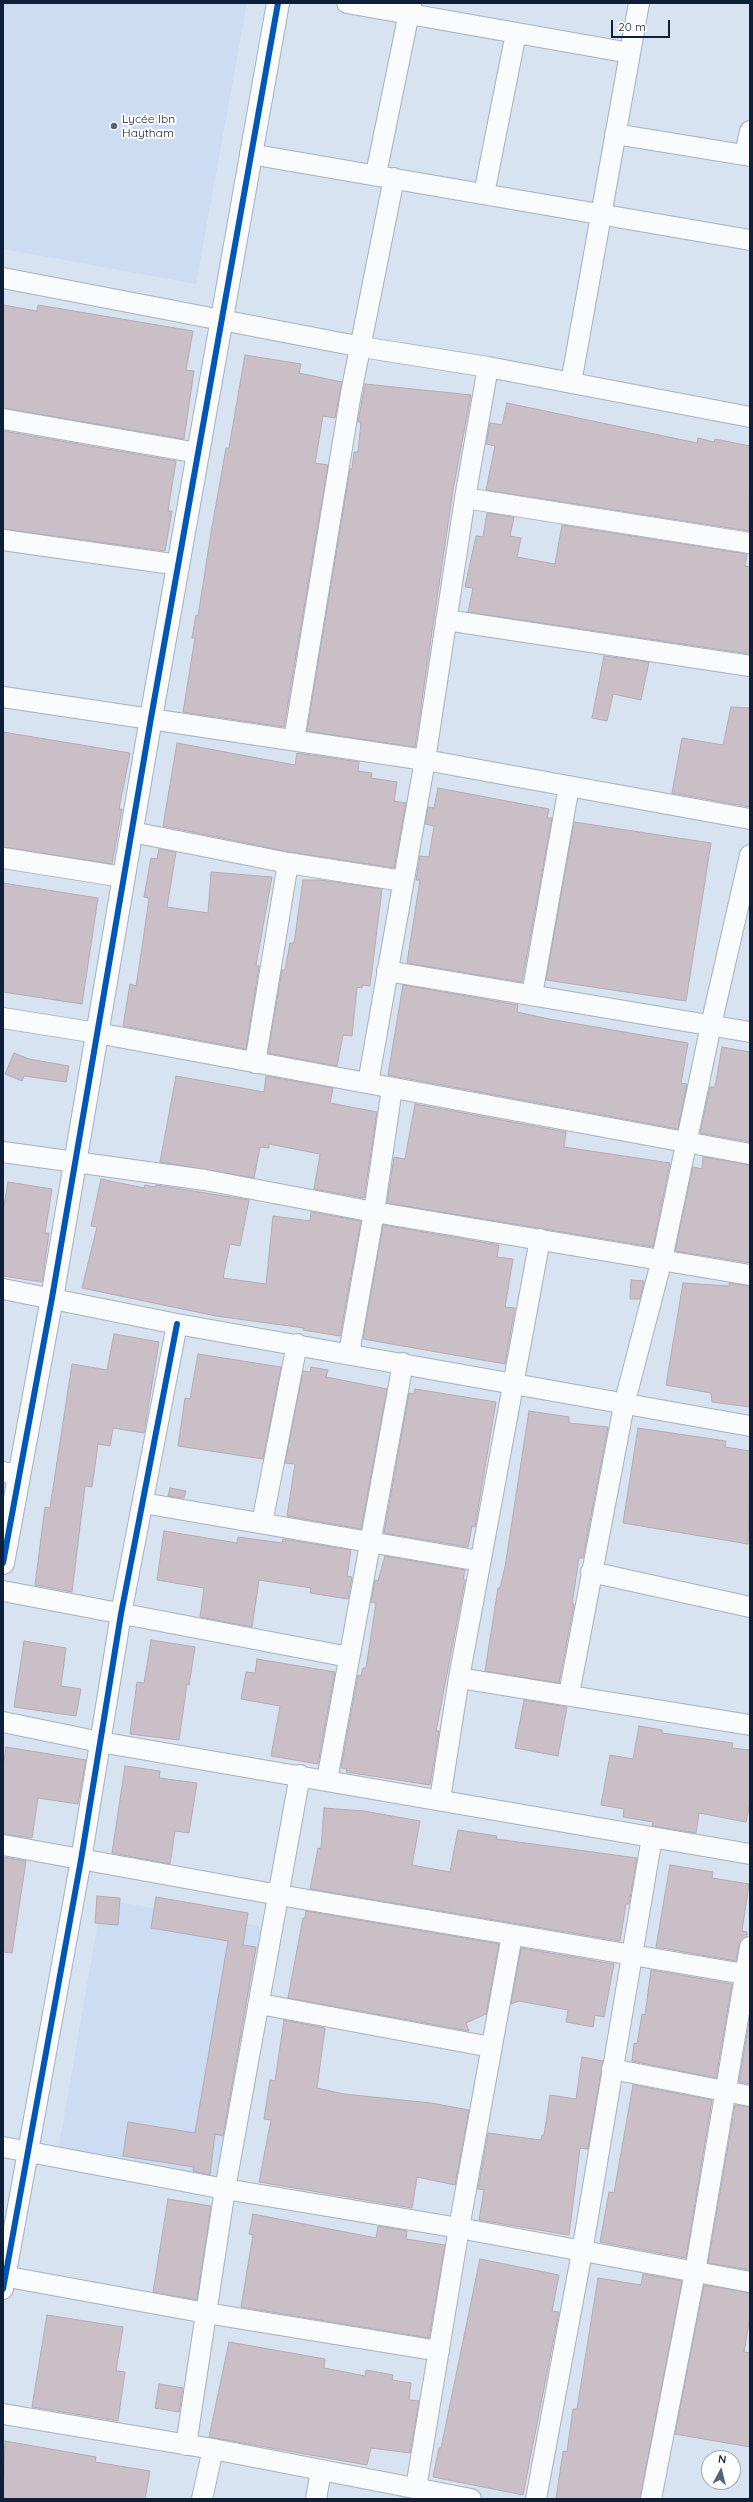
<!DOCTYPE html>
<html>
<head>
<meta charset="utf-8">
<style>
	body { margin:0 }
	#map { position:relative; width:753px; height:2502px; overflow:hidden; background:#d8e3f2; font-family:Quicksand,sans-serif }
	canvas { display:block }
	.frame { position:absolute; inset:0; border:4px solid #0e2039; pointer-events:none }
	.north { position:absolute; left:701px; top:2450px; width:40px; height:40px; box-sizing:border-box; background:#fff; border:1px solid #9fa6b0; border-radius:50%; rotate:7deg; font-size:11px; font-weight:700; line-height:16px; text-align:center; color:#0e2039 }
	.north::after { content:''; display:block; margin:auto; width:14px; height:18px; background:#55647a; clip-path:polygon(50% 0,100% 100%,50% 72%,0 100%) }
	.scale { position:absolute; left:611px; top:20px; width:59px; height:18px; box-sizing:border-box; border:2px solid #0e2039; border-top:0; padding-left:5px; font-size:12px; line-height:14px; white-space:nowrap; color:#0e2039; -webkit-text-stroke:3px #fff; paint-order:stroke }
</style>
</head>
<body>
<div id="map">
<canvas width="753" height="2502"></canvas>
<div class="frame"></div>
<div class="north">N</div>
<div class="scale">20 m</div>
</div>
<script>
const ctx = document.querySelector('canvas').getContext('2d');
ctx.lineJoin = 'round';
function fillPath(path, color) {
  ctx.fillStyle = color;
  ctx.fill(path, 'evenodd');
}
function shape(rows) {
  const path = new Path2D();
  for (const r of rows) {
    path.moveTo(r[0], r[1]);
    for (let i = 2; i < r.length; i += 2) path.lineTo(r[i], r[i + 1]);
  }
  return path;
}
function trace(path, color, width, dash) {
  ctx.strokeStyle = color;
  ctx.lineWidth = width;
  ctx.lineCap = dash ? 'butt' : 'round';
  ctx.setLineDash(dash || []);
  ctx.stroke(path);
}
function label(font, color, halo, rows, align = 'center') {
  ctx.font = font + ' Quicksand,sans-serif';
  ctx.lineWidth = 4;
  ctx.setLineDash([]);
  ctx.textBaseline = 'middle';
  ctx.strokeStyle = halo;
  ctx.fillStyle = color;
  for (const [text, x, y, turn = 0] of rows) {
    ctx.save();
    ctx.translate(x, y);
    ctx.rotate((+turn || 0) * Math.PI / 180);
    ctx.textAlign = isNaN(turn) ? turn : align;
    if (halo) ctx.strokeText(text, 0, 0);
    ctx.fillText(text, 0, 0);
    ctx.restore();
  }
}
const built = shape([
	[3,3,247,3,196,284,3,249],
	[102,1899,263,1927,219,2179,58,2151]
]);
const building = shape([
	[3,305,37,311,38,305,193,331,186,370,194,371,184,439,3,408,3,305],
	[245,355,301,364,299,373,342,382,335,418,323,416,315,463,328,465,284,727,183,712,195,638,192,638,196,615,198,616,211,533,226,448,229,448,245,355],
	[365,384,471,395,453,490,415,747,307,731,350,469,352,469,354,452,358,452,361,422,358,422,365,384],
	[507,403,697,443,698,438,714,442,715,439,750,446,749,531,486,490,495,446,486,444,490,423,502,425,507,403],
	[3,431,176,461,168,511,172,511,165,551,3,529,3,431],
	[487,513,514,517,510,536,521,538,517,557,555,564,562,525,747,554,745,566,750,567,750,654,468,612,473,588,465,587,476,536,483,537,487,513],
	[604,656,649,662,641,700,613,694,607,721,592,718,604,656],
	[731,707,750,708,750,807,672,793,682,738,723,745,731,707],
	[3,732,130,753,119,809,122,809,112,864,3,847,3,732],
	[177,743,295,765,297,753,359,762,358,771,372,773,371,778,397,782,394,801,406,803,394,868,290,852,163,826,177,743],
	[438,788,549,809,547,818,552,818,522,982,407,963,420,880,416,880,420,856,429,857,434,826,425,824,428,807,434,808,438,788],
	[574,822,711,843,686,1001,546,980,574,822],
	[159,849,176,852,167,907,208,913,211,872,272,877,256,965,259,966,246,1049,123,1026,130,984,136,986,143,941,149,898,144,897,151,858,157,859,159,849],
	[303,880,321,880,382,889,370,986,362,985,362,988,357,987,352,1036,343,1035,337,1066,268,1053,282,970,285,970,290,943,294,943,303,880],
	[3,883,98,898,82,1004,3,992,3,883],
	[403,985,518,1005,517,1012,549,1019,688,1043,681,1083,687,1084,678,1129,388,1075,403,985],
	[722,1047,750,1052,750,1142,700,1133,710,1087,715,1087,722,1047],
	[14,1053,29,1059,69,1066,66,1082,24,1076,22,1081,5,1074,14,1053],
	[176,1076,264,1092,266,1076,333,1088,330,1103,377,1112,364,1198,314,1189,320,1154,269,1144,269,1148,260,1147,254,1178,160,1162,176,1076],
	[415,1104,566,1132,564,1147,670,1163,653,1247,387,1203,394,1157,405,1159,415,1104],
	[703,1157,750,1165,750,1263,675,1251,693,1167,702,1169,703,1157],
	[101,1179,144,1188,145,1185,155,1187,156,1185,249,1200,240,1246,230,1244,223,1278,266,1284,273,1216,310,1221,311,1212,361,1221,340,1336,303,1330,304,1328,216,1316,82,1288,97,1227,91,1226,101,1179],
	[8,1182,52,1189,45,1233,49,1233,42,1282,3,1276,3,1212,8,1182],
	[383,1225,499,1245,497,1257,513,1259,505,1307,515,1308,505,1364,363,1339,383,1225],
	[631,1280,644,1281,640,1299,630,1299,631,1280],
	[683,1283,729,1286,729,1283,750,1286,750,1407,712,1402,711,1393,666,1385,683,1283],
	[114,1334,159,1342,144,1433,113,1428,110,1446,98,1444,92,1487,85,1486,72,1592,35,1585,45,1507,50,1508,72,1364,107,1370,114,1334],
	[198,1354,281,1367,263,1459,178,1446,185,1398,190,1399,198,1354],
	[311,1367,328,1370,326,1377,387,1389,361,1529,287,1516,295,1464,285,1463,303,1371,310,1372,311,1367],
	[415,1389,496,1402,475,1527,472,1526,468,1547,384,1533,409,1393,414,1394,415,1389],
	[529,1411,569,1417,569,1423,608,1427,583,1558,579,1558,572,1604,574,1604,559,1683,485,1671,498,1588,500,1588,505,1567,529,1411],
	[638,1428,726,1441,725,1447,750,1451,748,1544,623,1523,638,1428],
	[170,1488,186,1491,184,1498,168,1496,170,1488],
	[164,1531,237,1543,238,1537,282,1543,283,1539,351,1550,347,1576,352,1577,348,1599,310,1593,311,1588,259,1580,252,1627,200,1617,204,1588,157,1580,164,1531],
	[385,1556,465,1570,463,1579,465,1580,436,1731,439,1731,430,1785,346,1772,347,1769,341,1768,358,1675,361,1676,363,1668,366,1668,376,1603,371,1602,375,1580,378,1581,385,1556],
	[151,1640,195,1647,189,1685,187,1684,179,1740,130,1734,137,1682,144,1683,151,1640],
	[24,1641,66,1648,61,1686,81,1689,76,1716,14,1707,24,1641],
	[257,1659,335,1672,318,1764,271,1756,280,1706,241,1699,246,1672,255,1673,257,1659],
	[524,1700,567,1707,558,1756,515,1748,524,1700],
	[639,1726,662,1730,662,1733,733,1743,732,1748,750,1750,750,1803,746,1822,699,1813,696,1833,652,1826,653,1822,623,1817,624,1809,601,1805,610,1755,633,1759,639,1726],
	[6,1747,86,1760,78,1804,38,1798,32,1838,3,1834,3,1766,6,1747],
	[125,1766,160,1771,159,1778,197,1783,189,1833,175,1831,170,1864,112,1853,125,1766],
	[324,1808,364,1811,420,1821,412,1865,450,1872,458,1830,497,1836,496,1839,637,1858,629,1904,626,1904,620,1941,310,1889,318,1848,321,1849,324,1808],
	[3,1857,26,1861,12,1953,3,1952,3,1857],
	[670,1865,713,1872,712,1878,749,1884,742,1931,747,1932,747,1936,739,1945,736,1961,656,1947,670,1865],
	[97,1896,120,1898,118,1925,95,1923,97,1896],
	[156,1897,248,1913,243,1945,256,1947,223,2136,215,2134,210,2175,193,2171,194,2167,123,2156,128,2122,195,2133,228,1941,151,1928,156,1897],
	[306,1911,499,1944,486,2014,466,2023,469,2031,288,1998,303,1918,305,1918,306,1911],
	[521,1948,614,1964,604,2017,595,2015,593,2027,566,2022,568,2010,519,2001,511,2004,521,1948],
	[651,1970,732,1984,716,2078,632,2061,634,2043,637,2044,642,2014,645,2015,651,1970],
	[750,2016,750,2084,739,2082,750,2016],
	[284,2020,325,2028,317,2088,344,2094,431,2103,469,2110,455,2185,417,2177,412,2208,259,2182,271,2120,264,2119,270,2080,275,2081,284,2020],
	[582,2057,603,2061,588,2149,580,2148,569,2235,479,2220,484,2190,478,2189,488,2133,541,2140,542,2135,544,2135,550,2095,576,2099,582,2057],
	[633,2085,712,2100,686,2258,600,2242,609,2192,614,2193,633,2085],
	[735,2105,750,2107,750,2270,708,2263,735,2105],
	[168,2199,211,2206,197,2300,153,2292,168,2199],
	[253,2214,376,2238,378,2226,407,2231,406,2239,445,2245,429,2338,241,2307,253,2235,249,2234,253,2214],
	[480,2259,559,2275,552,2311,559,2312,523,2495,433,2477,439,2448,441,2448,480,2259],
	[643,2274,682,2281,640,2499,556,2499,563,2451,567,2452,573,2409,577,2409,598,2278,641,2285,643,2274],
	[704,2285,750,2293,750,2316,744,2352,750,2353,750,2447,675,2434,704,2285],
	[47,2315,123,2327,116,2371,125,2372,118,2421,32,2407,47,2315],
	[229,2342,325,2359,324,2368,365,2376,366,2370,393,2375,392,2380,411,2383,409,2400,419,2401,410,2453,371,2448,367,2465,209,2437,229,2342],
	[159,2384,183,2388,179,2412,155,2408,159,2384],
	[5,2441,96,2457,95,2462,150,2471,145,2499,3,2499,5,2441]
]);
const street = shape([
	[347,3,630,53],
	[615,134,750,156],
	[250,154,750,240],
	[745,155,750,131],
	[376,174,411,3],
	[484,194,516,33],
	[3,278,362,347,488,367,750,417],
	[571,383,639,3],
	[3,419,198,453],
	[465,498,750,543],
	[3,540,179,565],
	[446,620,750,666],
	[3,697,425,760,750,819],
	[294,740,351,393,394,178],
	[132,832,288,863,403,881],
	[3,858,123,877],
	[387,971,750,1032],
	[532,995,569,786],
	[3,1018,97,1033,750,1154],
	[255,1063,288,863],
	[368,1083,425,760,465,498,488,367],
	[3,1152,205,1180,374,1212,750,1275],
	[3,1289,177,1324,750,1426],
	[349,1353,374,1212,392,1088],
	[3,1472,20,1475],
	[143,1503,480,1561],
	[262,1523,297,1344],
	[591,1572,750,1607],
	[3,1591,349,1657],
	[459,1678,750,1725],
	[569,1694,624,1405,662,1259,711,1025,750,855],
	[3,1722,100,1742,750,1854],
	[327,1780,403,1363],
	[440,1799,459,1678,540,1239],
	[3,1845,279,1895,750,1975],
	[260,2004,491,2047],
	[612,2069,750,2096],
	[3,2147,225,2189,459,2228,750,2282],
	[3,2276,206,2313,439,2351],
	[3,2289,81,1860,121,1614,177,1324],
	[3,2414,213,2449,471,2499],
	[186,2445,225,2189,300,1775],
	[416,2488,459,2228,512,1935],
	[202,2499,213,2449],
	[316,2499,321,2471],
	[536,2499,582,2252,652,1837],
	[651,2499,695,2272,750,1947]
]);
const secondary = shape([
	[3,1563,52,1298,151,718,278,3]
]);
const cycleway = shape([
	[3,1563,52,1298,151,718,278,3],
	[3,2289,81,1860,121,1614,177,1324]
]);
const markers = [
	[114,126,4,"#55647a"]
];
const poiNames = [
	["Lycée Ibn",122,119],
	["Haytham",122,133]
];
fillPath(built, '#cbdcf3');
fillPath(building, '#cbbfc7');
trace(building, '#b5aab2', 1);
trace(street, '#a3b1c3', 22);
trace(secondary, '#a3b1c3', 24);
trace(street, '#f9fbfd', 20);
trace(secondary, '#f9fbfd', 22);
trace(cycleway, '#0057b8', 6);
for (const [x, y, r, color] of markers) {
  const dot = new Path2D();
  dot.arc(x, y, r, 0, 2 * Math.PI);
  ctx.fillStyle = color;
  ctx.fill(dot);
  trace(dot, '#fff', 1.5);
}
label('12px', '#0e2039', '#fff', poiNames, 'left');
</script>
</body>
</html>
